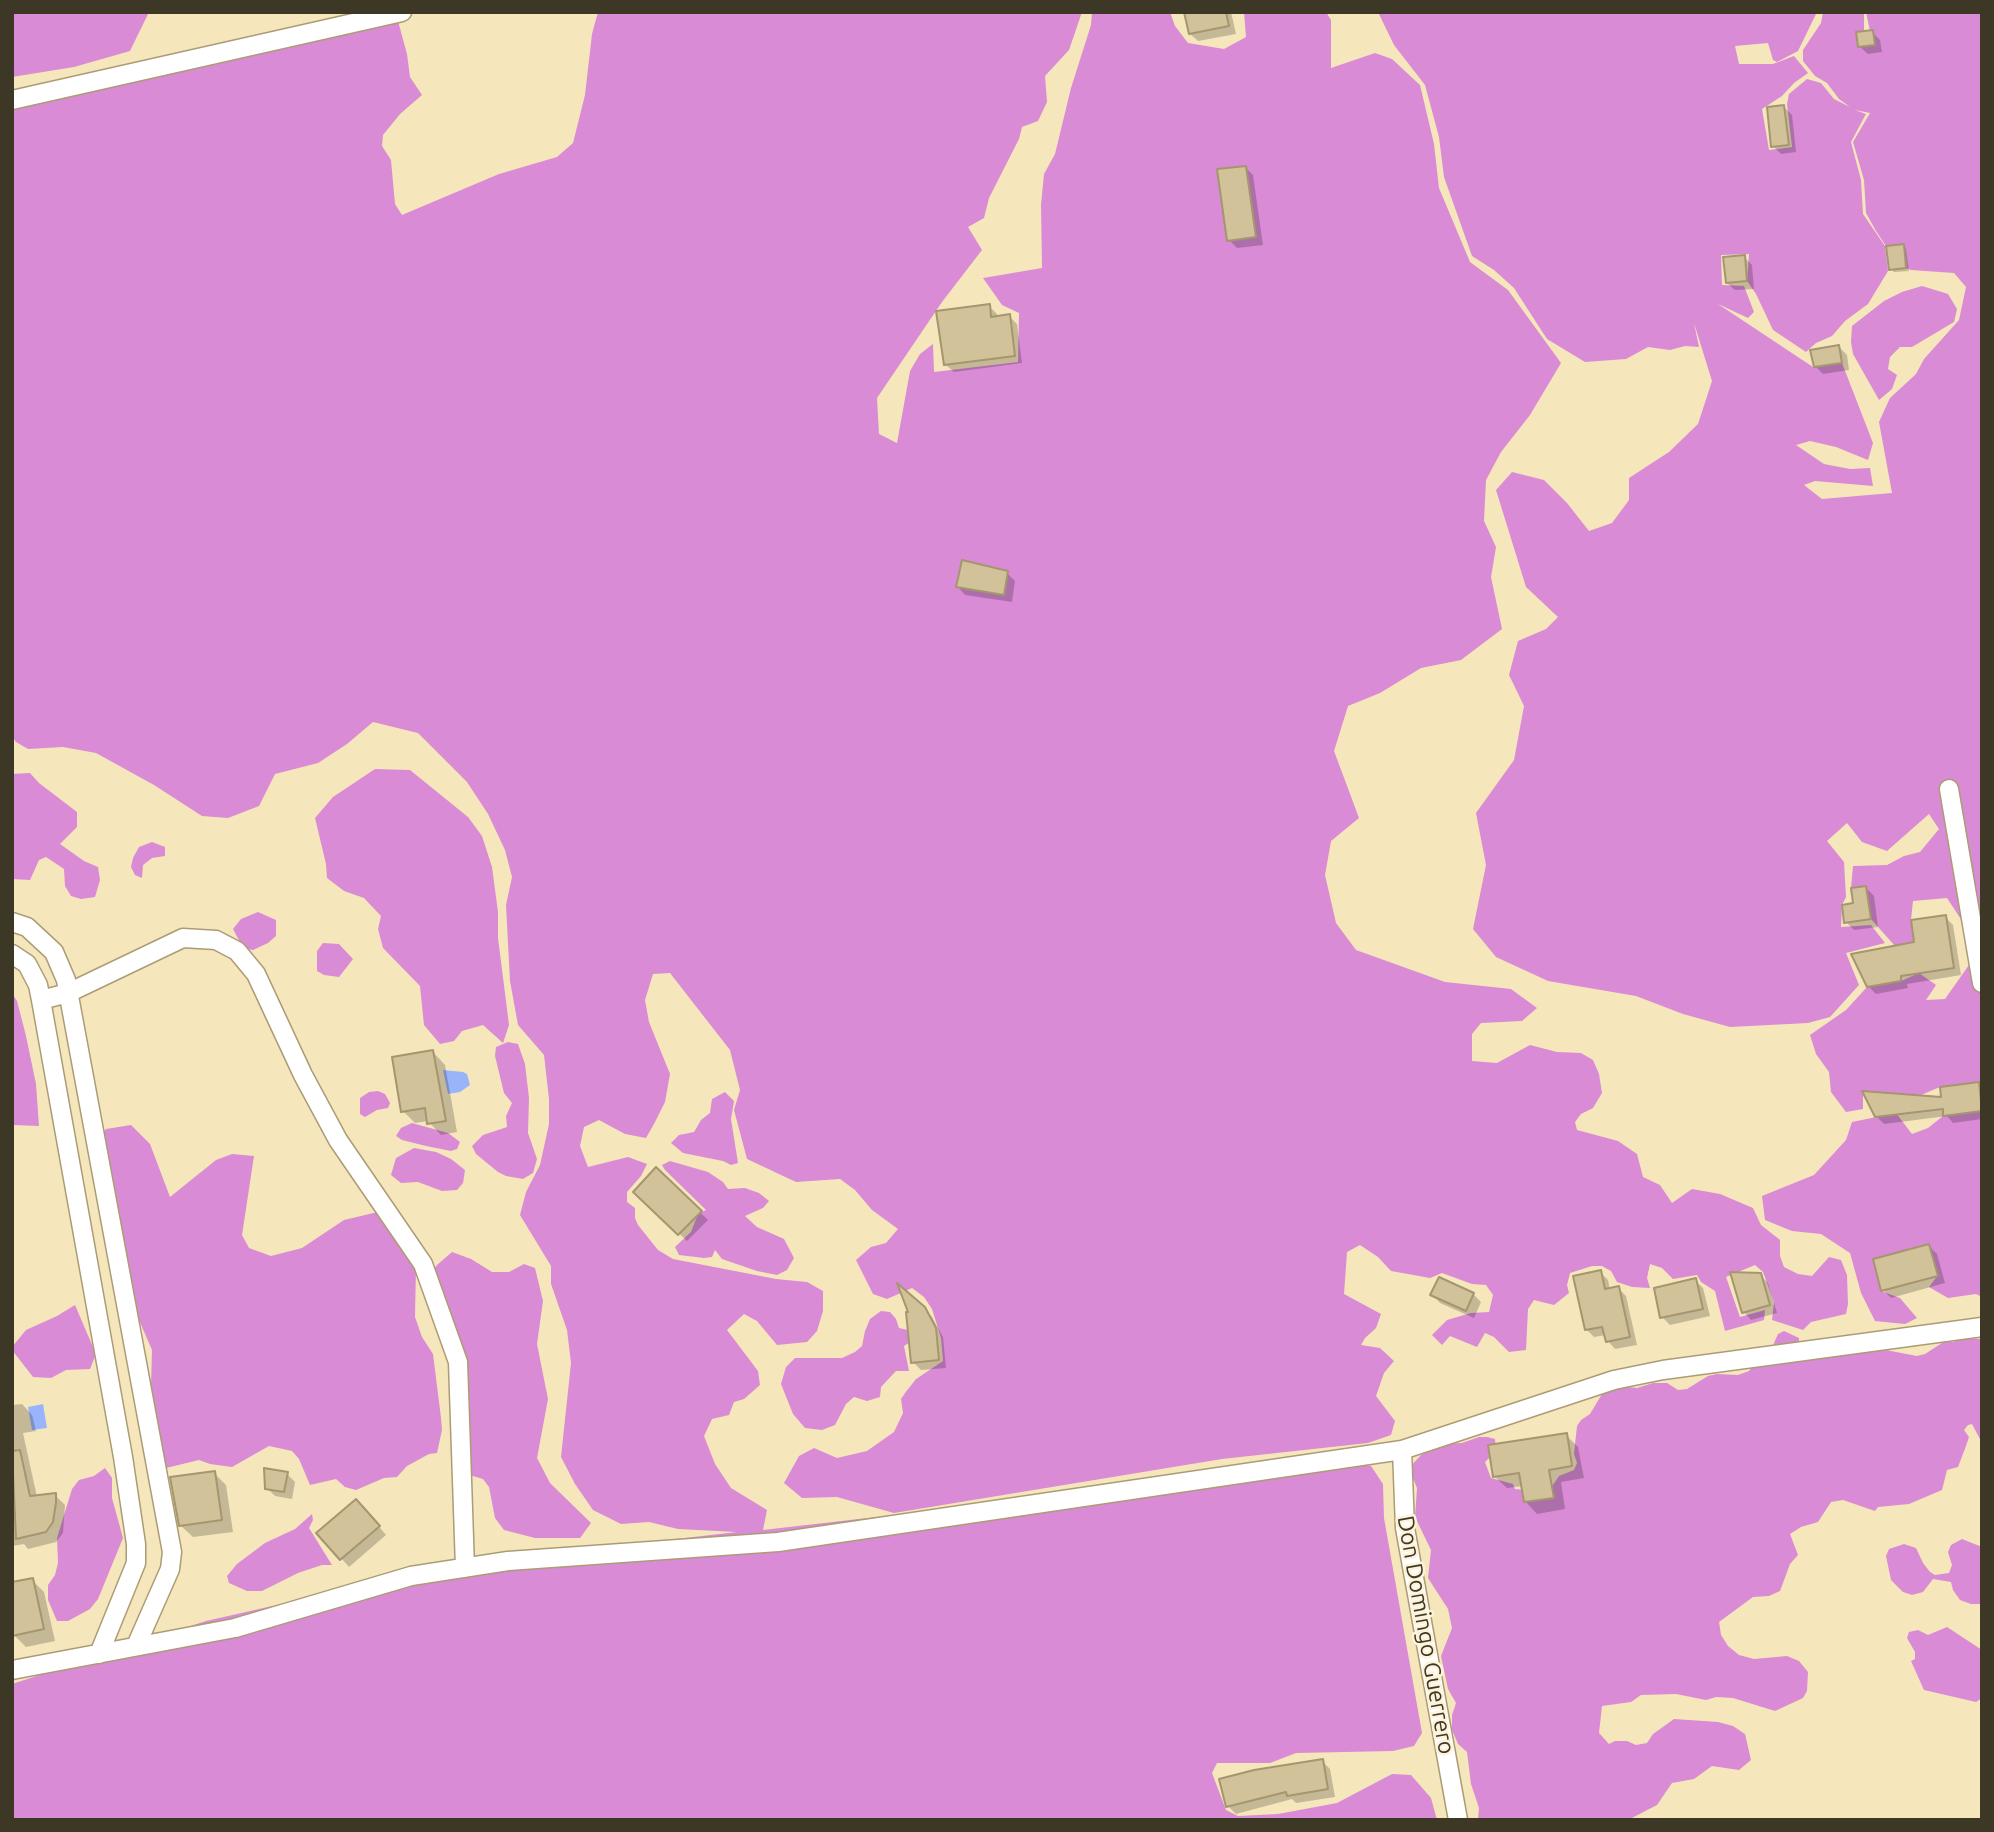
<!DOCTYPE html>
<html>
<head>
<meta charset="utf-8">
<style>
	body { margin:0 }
	#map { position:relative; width:1994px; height:1832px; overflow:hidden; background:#f6e6bc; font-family:Ubuntu,sans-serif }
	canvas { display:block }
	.frame { position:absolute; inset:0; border:14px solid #3d3726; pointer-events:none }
</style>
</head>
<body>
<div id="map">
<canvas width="1994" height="1832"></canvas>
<div class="frame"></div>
</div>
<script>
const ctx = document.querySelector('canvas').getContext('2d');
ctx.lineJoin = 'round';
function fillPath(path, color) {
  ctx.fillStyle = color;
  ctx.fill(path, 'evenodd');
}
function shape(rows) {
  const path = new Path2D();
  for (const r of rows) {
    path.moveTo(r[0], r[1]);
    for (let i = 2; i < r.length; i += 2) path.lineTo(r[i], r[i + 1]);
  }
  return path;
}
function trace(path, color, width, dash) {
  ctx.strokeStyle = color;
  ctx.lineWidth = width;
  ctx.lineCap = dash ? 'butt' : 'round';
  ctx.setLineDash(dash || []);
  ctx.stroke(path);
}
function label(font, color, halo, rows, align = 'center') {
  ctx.font = font + ' Ubuntu,sans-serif';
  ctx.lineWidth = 5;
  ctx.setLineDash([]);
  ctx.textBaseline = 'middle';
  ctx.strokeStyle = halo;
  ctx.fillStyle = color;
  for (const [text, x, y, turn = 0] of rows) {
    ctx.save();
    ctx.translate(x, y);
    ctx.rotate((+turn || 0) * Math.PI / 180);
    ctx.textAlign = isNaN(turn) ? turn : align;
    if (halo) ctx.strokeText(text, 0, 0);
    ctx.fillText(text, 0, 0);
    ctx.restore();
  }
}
const forest = shape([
	[12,12,149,12,130,51,74,67,12,77],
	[598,12,1082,12,1069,50,1045,76,1047,102,1038,121,1022,127,1019,139,989,198,984,218,968,227,982,250,942,302,877,398,879,434,897,443,910,371,920,354,933,344,934,372,1018,362,1019,313,1002,305,983,278,1042,268,1041,205,1044,174,1055,154,1071,88,1091,25,1092,12,1170,12,1175,26,1188,43,1224,49,1246,37,1244,12,1326,12,1331,20,1331,68,1375,53,1392,59,1420,85,1434,144,1439,188,1470,262,1508,290,1561,363,1530,415,1501,452,1486,480,1484,521,1496,547,1491,577,1502,629,1461,660,1421,668,1380,693,1348,706,1334,751,1359,818,1331,841,1325,875,1336,923,1356,950,1445,982,1511,989,1537,1008,1522,1021,1481,1023,1472,1034,1472,1061,1497,1063,1530,1045,1557,1052,1581,1053,1593,1060,1599,1074,1602,1093,1593,1108,1581,1114,1575,1122,1577,1130,1618,1141,1637,1154,1643,1177,1660,1185,1672,1203,1692,1189,1720,1194,1753,1208,1761,1225,1780,1240,1780,1256,1784,1267,1798,1274,1812,1276,1829,1257,1841,1260,1847,1275,1848,1304,1846,1314,1811,1322,1803,1330,1772,1320,1774,1302,1763,1272,1755,1265,1726,1277,1740,1317,1765,1310,1764,1320,1725,1331,1715,1291,1701,1282,1697,1275,1673,1279,1662,1268,1650,1264,1647,1278,1650,1288,1632,1287,1617,1282,1611,1271,1602,1266,1592,1266,1570,1273,1567,1285,1569,1293,1554,1305,1534,1300,1528,1309,1526,1350,1509,1352,1494,1337,1485,1333,1477,1347,1450,1336,1442,1345,1432,1335,1447,1320,1471,1313,1489,1312,1493,1295,1486,1285,1472,1284,1442,1273,1430,1278,1391,1271,1378,1257,1360,1245,1347,1252,1344,1294,1381,1314,1376,1328,1365,1338,1361,1345,1380,1348,1394,1361,1384,1373,1376,1396,1395,1421,1391,1435,1368,1443,1222,1459,894,1513,837,1497,802,1498,784,1483,799,1456,814,1448,837,1458,867,1451,894,1432,903,1413,901,1399,905,1393,916,1379,943,1361,941,1338,932,1309,924,1297,912,1288,887,1299,873,1294,856,1260,871,1247,886,1243,898,1229,872,1210,855,1190,840,1179,796,1182,747,1159,734,1110,740,1090,730,1050,670,973,653,974,645,1000,649,1022,670,1074,665,1102,654,1124,646,1138,625,1134,599,1120,584,1127,580,1146,588,1167,628,1157,647,1164,641,1176,627,1192,627,1202,635,1208,635,1218,638,1225,658,1250,673,1259,776,1279,807,1282,823,1291,823,1311,817,1331,807,1342,777,1345,757,1321,744,1314,727,1330,758,1371,760,1385,744,1399,734,1402,729,1415,712,1419,704,1436,715,1464,731,1488,767,1510,763,1530,1303,1468,1360,1463,1371,1466,1383,1484,1384,1518,1422,1733,1414,1746,1393,1751,1296,1753,1270,1763,1217,1763,1212,1773,1226,1810,1238,1816,1278,1814,1337,1803,1392,1774,1411,1775,1431,1798,1437,1820,12,1820,12,1684,206,1621,458,1564,737,1532,678,1529,649,1522,621,1524,593,1510,575,1484,561,1457,571,1363,567,1330,551,1284,551,1266,520,1215,526,1192,540,1165,549,1124,549,1099,544,1055,518,1025,510,981,506,905,512,877,505,850,488,814,467,782,418,733,373,722,347,744,318,763,275,774,259,806,228,818,202,816,154,785,96,753,63,747,28,749,16,742,12,736,12,102,398,21,407,54,410,77,422,95,400,114,383,135,382,146,391,160,395,204,402,215,499,174,557,157,573,143,585,95,592,34],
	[1378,12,1817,12,1798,51,1777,62,1773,60,1768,43,1735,46,1739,64,1773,64,1794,56,1808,73,1794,83,1782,96,1762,109,1769,150,1792,147,1787,104,1789,94,1807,79,1821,83,1834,99,1850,107,1839,99,1827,83,1815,76,1803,61,1803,50,1821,23,1823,12,1864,12,1864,31,1859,47,1875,45,1873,31,1870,31,1866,12,1982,12,1982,1106,1979,1082,1940,1087,1921,1095,1863,1091,1863,1109,1846,1112,1831,1092,1829,1072,1816,1054,1810,1035,1846,1010,1867,987,1901,981,1919,973,1936,985,1926,1000,1945,999,1969,965,1968,930,1947,898,1913,901,1911,920,1916,955,1895,946,1871,919,1866,886,1851,888,1853,866,1887,865,1904,856,1920,852,1939,829,1929,814,1887,851,1862,842,1847,823,1827,841,1844,862,1846,897,1842,905,1841,927,1871,925,1885,943,1846,953,1859,985,1830,1017,1808,1023,1730,1027,1683,1014,1636,996,1548,981,1496,957,1473,929,1486,865,1476,813,1514,760,1524,706,1509,675,1518,641,1546,629,1558,617,1526,587,1496,490,1512,472,1544,480,1567,503,1589,531,1612,523,1629,500,1629,478,1669,452,1698,424,1712,381,1694,323,1699,347,1685,346,1670,350,1648,347,1626,359,1585,362,1547,339,1514,288,1494,270,1472,256,1444,177,1439,137,1425,85,1394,45],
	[1855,110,1870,113,1853,142,1864,180,1866,213,1876,231,1886,246,1903,244,1906,268,1911,270,1954,273,1966,287,1959,320,1924,359,1916,374,1890,398,1879,422,1892,493,1822,499,1804,485,1815,481,1873,486,1870,468,1850,469,1824,464,1796,445,1810,441,1836,447,1868,460,1873,443,1842,363,1813,367,1718,304,1748,318,1754,312,1744,286,1722,285,1721,255,1749,254,1747,281,1756,294,1773,330,1806,352,1816,343,1832,336,1845,321,1868,304,1888,271,1885,246,1863,214,1861,180,1851,142,1866,114],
	[1922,286,1948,294,1957,309,1954,322,1912,347,1900,347,1890,357,1888,369,1897,375,1892,389,1879,400,1853,354,1851,342,1852,326,1884,301,1902,292],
	[375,769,410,770,468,817,482,836,492,867,498,912,498,938,509,1025,503,1043,483,1025,462,1031,454,1041,440,1044,424,1025,420,986,383,948,378,929,381,916,364,898,344,891,327,878,326,864,315,818,333,797],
	[30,773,39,783,77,812,77,827,60,844,84,861,98,867,100,880,95,897,81,899,71,896,65,886,64,869,46,857,39,860,30,880,12,879,12,774],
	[152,842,165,847,165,856,152,858,143,865,142,878,135,875,131,867,133,858,139,847],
	[258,912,276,920,276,936,268,943,253,950,243,948,233,929,241,919],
	[323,943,339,944,353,959,339,977,324,975,317,971,317,951],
	[12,993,17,1001,26,1036,36,1084,39,1126,12,1125],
	[508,1042,518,1044,525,1064,529,1098,528,1133,537,1159,533,1173,523,1179,506,1176,498,1172,476,1154,472,1146,483,1135,507,1127,506,1116,512,1103,504,1093,495,1056,496,1047],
	[378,1091,385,1094,390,1103,388,1108,377,1110,365,1117,360,1114,360,1098,369,1092],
	[725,1092,734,1101,731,1119,738,1163,731,1165,723,1161,683,1153,671,1143,679,1135,694,1132,701,1120,710,1113,712,1099],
	[1982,1111,1982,1297,1976,1294,1948,1298,1929,1287,1938,1275,1929,1244,1873,1259,1881,1291,1900,1298,1917,1318,1905,1324,1875,1321,1861,1293,1850,1253,1821,1234,1792,1231,1765,1220,1762,1196,1814,1175,1846,1140,1852,1122,1896,1113,1912,1134,1928,1128,1943,1116],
	[412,1123,448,1133,460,1142,457,1149,451,1151,426,1146,402,1140,396,1136,401,1128],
	[131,1125,150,1144,170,1197,216,1160,232,1154,254,1156,242,1235,249,1248,271,1256,302,1248,344,1220,382,1211,416,1267,415,1317,422,1337,433,1354,441,1418,442,1430,437,1453,429,1454,407,1466,397,1477,384,1478,356,1490,345,1487,336,1479,310,1485,299,1459,292,1451,269,1446,232,1467,210,1464,199,1460,166,1468,160,1464,150,1422,152,1350,133,1306,97,1141,106,1129],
	[414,1148,436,1152,451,1159,465,1170,463,1183,457,1190,442,1191,418,1182,401,1183,391,1175,396,1158],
	[670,1161,708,1172,723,1182,728,1189,745,1188,759,1193,769,1201,763,1208,745,1216,757,1227,784,1239,794,1258,787,1270,777,1275,757,1271,722,1259,715,1250,712,1257,704,1258,679,1255,675,1247,691,1232,698,1214,706,1210,665,1170,662,1165],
	[452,1252,471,1259,492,1272,509,1272,524,1264,535,1268,543,1301,537,1344,548,1399,537,1458,550,1483,591,1523,580,1538,535,1538,504,1530,495,1518,489,1487,483,1479,466,1474,460,1391,426,1280,437,1265],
	[75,1305,96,1354,90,1369,66,1370,51,1378,33,1377,12,1350,12,1347,26,1330,57,1316],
	[881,1311,890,1312,896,1319,899,1328,908,1330,912,1341,904,1346,909,1371,896,1371,881,1387,880,1397,867,1401,854,1397,846,1404,835,1425,822,1430,805,1428,793,1414,781,1384,786,1367,795,1358,842,1358,855,1352,862,1346,865,1331,870,1319],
	[1784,1331,1799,1338,1799,1361,1839,1356,1870,1347,1917,1356,1925,1354,1945,1341,1954,1342,1958,1338,1982,1339,1982,1443,1972,1424,1968,1425,1964,1430,1969,1437,1966,1446,1958,1467,1947,1470,1942,1490,1909,1504,1878,1507,1875,1511,1843,1500,1831,1502,1818,1522,1801,1527,1790,1534,1798,1555,1790,1564,1780,1591,1769,1596,1753,1597,1719,1622,1721,1635,1728,1646,1739,1655,1754,1659,1787,1656,1799,1661,1808,1672,1807,1691,1803,1698,1775,1711,1733,1698,1716,1697,1706,1700,1676,1694,1641,1695,1631,1702,1602,1706,1599,1733,1609,1744,1615,1741,1627,1741,1636,1745,1647,1743,1653,1734,1674,1719,1718,1722,1733,1726,1745,1734,1751,1760,1739,1770,1712,1766,1694,1779,1672,1783,1657,1805,1628,1820,1478,1820,1479,1808,1471,1784,1467,1752,1458,1744,1452,1730,1452,1715,1456,1703,1448,1689,1441,1656,1452,1628,1448,1609,1428,1578,1431,1550,1415,1517,1417,1488,1409,1468,1421,1455,1440,1444,1462,1443,1479,1437,1487,1437,1495,1439,1496,1451,1485,1462,1491,1478,1513,1484,1515,1489,1548,1492,1559,1476,1574,1470,1577,1463,1574,1454,1577,1426,1581,1420,1590,1414,1602,1394,1618,1386,1637,1388,1653,1383,1667,1383,1678,1390,1687,1389,1708,1376,1717,1374,1738,1375,1749,1371,1753,1365,1770,1364,1776,1360,1774,1343,1778,1334],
	[105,1468,112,1478,112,1498,123,1538,98,1599,90,1609,68,1621,57,1621,48,1600,48,1585,55,1575,58,1563,57,1538,72,1489,79,1480,94,1476],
	[312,1514,313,1520,309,1528,332,1565,322,1565,298,1573,262,1591,247,1591,229,1583,227,1576,237,1564,265,1543,295,1529],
	[1962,1539,1982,1547,1982,1604,1971,1604,1960,1600,1953,1590,1951,1582,1933,1579,1923,1592,1912,1595,1903,1592,1891,1580,1886,1556,1889,1549,1904,1544,1916,1548,1923,1563,1930,1572,1935,1575,1949,1573,1952,1565,1948,1552,1951,1545],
	[1947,1627,1982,1650,1982,1698,1976,1702,1924,1690,1911,1661,1915,1659,1915,1652,1907,1638,1909,1632,1918,1630,1928,1635]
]);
const water = shape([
	[443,1070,463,1072,467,1074,470,1085,460,1092,448,1094],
	[43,1404,47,1428,32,1430,28,1407]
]);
const shadow = shape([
	[1186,12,1231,12,1236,34,1198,41,1190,34],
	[1872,32,1880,40,1882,52,1868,54,1860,47],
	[1784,107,1792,115,1796,152,1781,154,1773,146],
	[1245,167,1253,175,1263,245,1237,248,1229,240],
	[1903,246,1906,249,1909,271,1894,272,1891,269],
	[1744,257,1752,265,1754,289,1735,290,1727,283],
	[989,306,997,314,997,317,1009,316,1017,324,1022,363,954,372,946,365],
	[1839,347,1847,355,1849,370,1823,374,1815,366],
	[1007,573,1015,581,1012,602,965,595,958,587],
	[1866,888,1874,896,1878,927,1854,930,1846,922],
	[1945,917,1953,925,1961,975,1907,984,1908,988,1876,994,1868,986],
	[433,1052,445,1065,457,1132,441,1135,428,1121,415,1123,403,1111],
	[1978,1084,1982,1087,1982,1119,1953,1123,1947,1116,1884,1124,1876,1116,1943,1099],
	[656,1170,708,1220,687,1241,635,1192],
	[1929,1246,1937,1254,1945,1283,1891,1298,1883,1290],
	[1600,1272,1608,1280,1610,1290,1618,1288,1626,1296,1637,1345,1615,1349,1608,1341,1606,1335,1594,1337,1586,1329],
	[1760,1275,1768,1283,1777,1313,1751,1320,1744,1312],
	[1695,1280,1703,1288,1710,1316,1670,1325,1662,1317],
	[1473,1294,1481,1302,1474,1318,1440,1303,1433,1295],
	[924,1308,932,1317,943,1337,946,1368,921,1370,913,1362],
	[22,1404,32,1415,36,1431,23,1433,37,1497,55,1495,65,1505,63,1533,56,1542,28,1549,24,1544,12,1546,12,1405],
	[1566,1435,1578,1447,1584,1478,1561,1482,1565,1509,1537,1514,1525,1501,1523,1486,1507,1488,1494,1476],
	[214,1473,226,1485,233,1532,193,1537,180,1525],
	[287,1474,295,1482,292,1499,275,1496,267,1488],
	[364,1509,386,1535,349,1567,319,1533],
	[32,1580,44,1592,55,1641,26,1647,14,1635],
	[1322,1761,1330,1769,1335,1797,1296,1803,1292,1799,1236,1814,1228,1806]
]);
const building = shape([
	[1184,12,1226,12,1229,26,1189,34,1184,12],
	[1873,30,1875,45,1858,47,1856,32,1873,30],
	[1784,105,1789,145,1771,147,1767,107,1784,105],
	[1246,166,1256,237,1227,241,1217,169,1246,166],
	[1904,244,1906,268,1889,270,1886,246,1904,244],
	[1745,255,1747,281,1726,283,1723,257,1745,255],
	[990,304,991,317,1010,314,1015,356,944,365,936,311,990,304],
	[1839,345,1842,363,1814,367,1810,350,1839,345],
	[962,560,1008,571,1004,595,956,587,962,560],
	[1866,886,1871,919,1844,923,1842,905,1853,903,1851,888,1866,886],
	[1946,915,1954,968,1901,976,1901,981,1867,987,1851,954,1914,942,1911,920,1946,915],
	[433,1050,446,1121,427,1124,425,1108,401,1112,392,1057,433,1050],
	[1979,1082,1982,1111,1943,1116,1943,1109,1875,1117,1862,1091,1941,1097,1940,1087,1979,1082],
	[656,1167,702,1211,678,1235,633,1192,656,1167],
	[1929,1244,1938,1276,1881,1291,1873,1259,1929,1244],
	[1601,1270,1605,1289,1619,1286,1630,1337,1606,1342,1602,1327,1585,1330,1573,1276,1601,1270],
	[1730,1272,1761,1273,1770,1305,1742,1313,1730,1272],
	[1439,1277,1474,1293,1466,1311,1430,1295,1439,1277],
	[1696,1278,1703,1309,1660,1318,1654,1288,1696,1278],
	[897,1283,925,1307,936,1328,939,1360,911,1363,906,1312,908,1312,897,1283],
	[1567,1433,1572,1466,1549,1470,1554,1498,1524,1502,1519,1473,1493,1477,1488,1445,1567,1433],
	[20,1450,30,1496,56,1493,56,1503,53,1522,46,1532,16,1539,12,1451,20,1450],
	[264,1468,288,1472,284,1492,265,1489,264,1468],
	[215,1471,222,1520,179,1526,170,1477,215,1471],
	[356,1499,380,1526,340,1560,316,1533,356,1499],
	[33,1578,44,1629,12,1636,12,1582,33,1578],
	[1323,1759,1328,1789,1287,1796,1286,1792,1226,1807,1219,1779,1254,1770,1323,1759]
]);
const minor = shape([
	[12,100,402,12],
	[1949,789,1982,983],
	[12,922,27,927,54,952,66,980,172,1552,170,1569,136,1646],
	[12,954,27,964,38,985,41,1000,123,1457,136,1544,136,1563,99,1654],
	[41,1000,68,993,183,938,216,940,237,951,256,974,303,1075,338,1140,423,1264,458,1362,465,1568],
	[1402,1450,1405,1528,1458,1820],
	[12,1670,235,1628,411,1576,508,1561,778,1542,1402,1450,1614,1380,1663,1370,1982,1327]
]);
const streetNames = [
	["Don Domingo Guerrero",1426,1635,80]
];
fillPath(forest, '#d98bd5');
fillPath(water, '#9ab4fb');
fillPath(shadow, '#0003');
fillPath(building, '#d1c299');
trace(building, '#a5966f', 2);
trace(minor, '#ac9c75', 21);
trace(minor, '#fff', 18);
label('23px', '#3d3726', '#fdf3db', streetNames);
</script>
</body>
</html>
